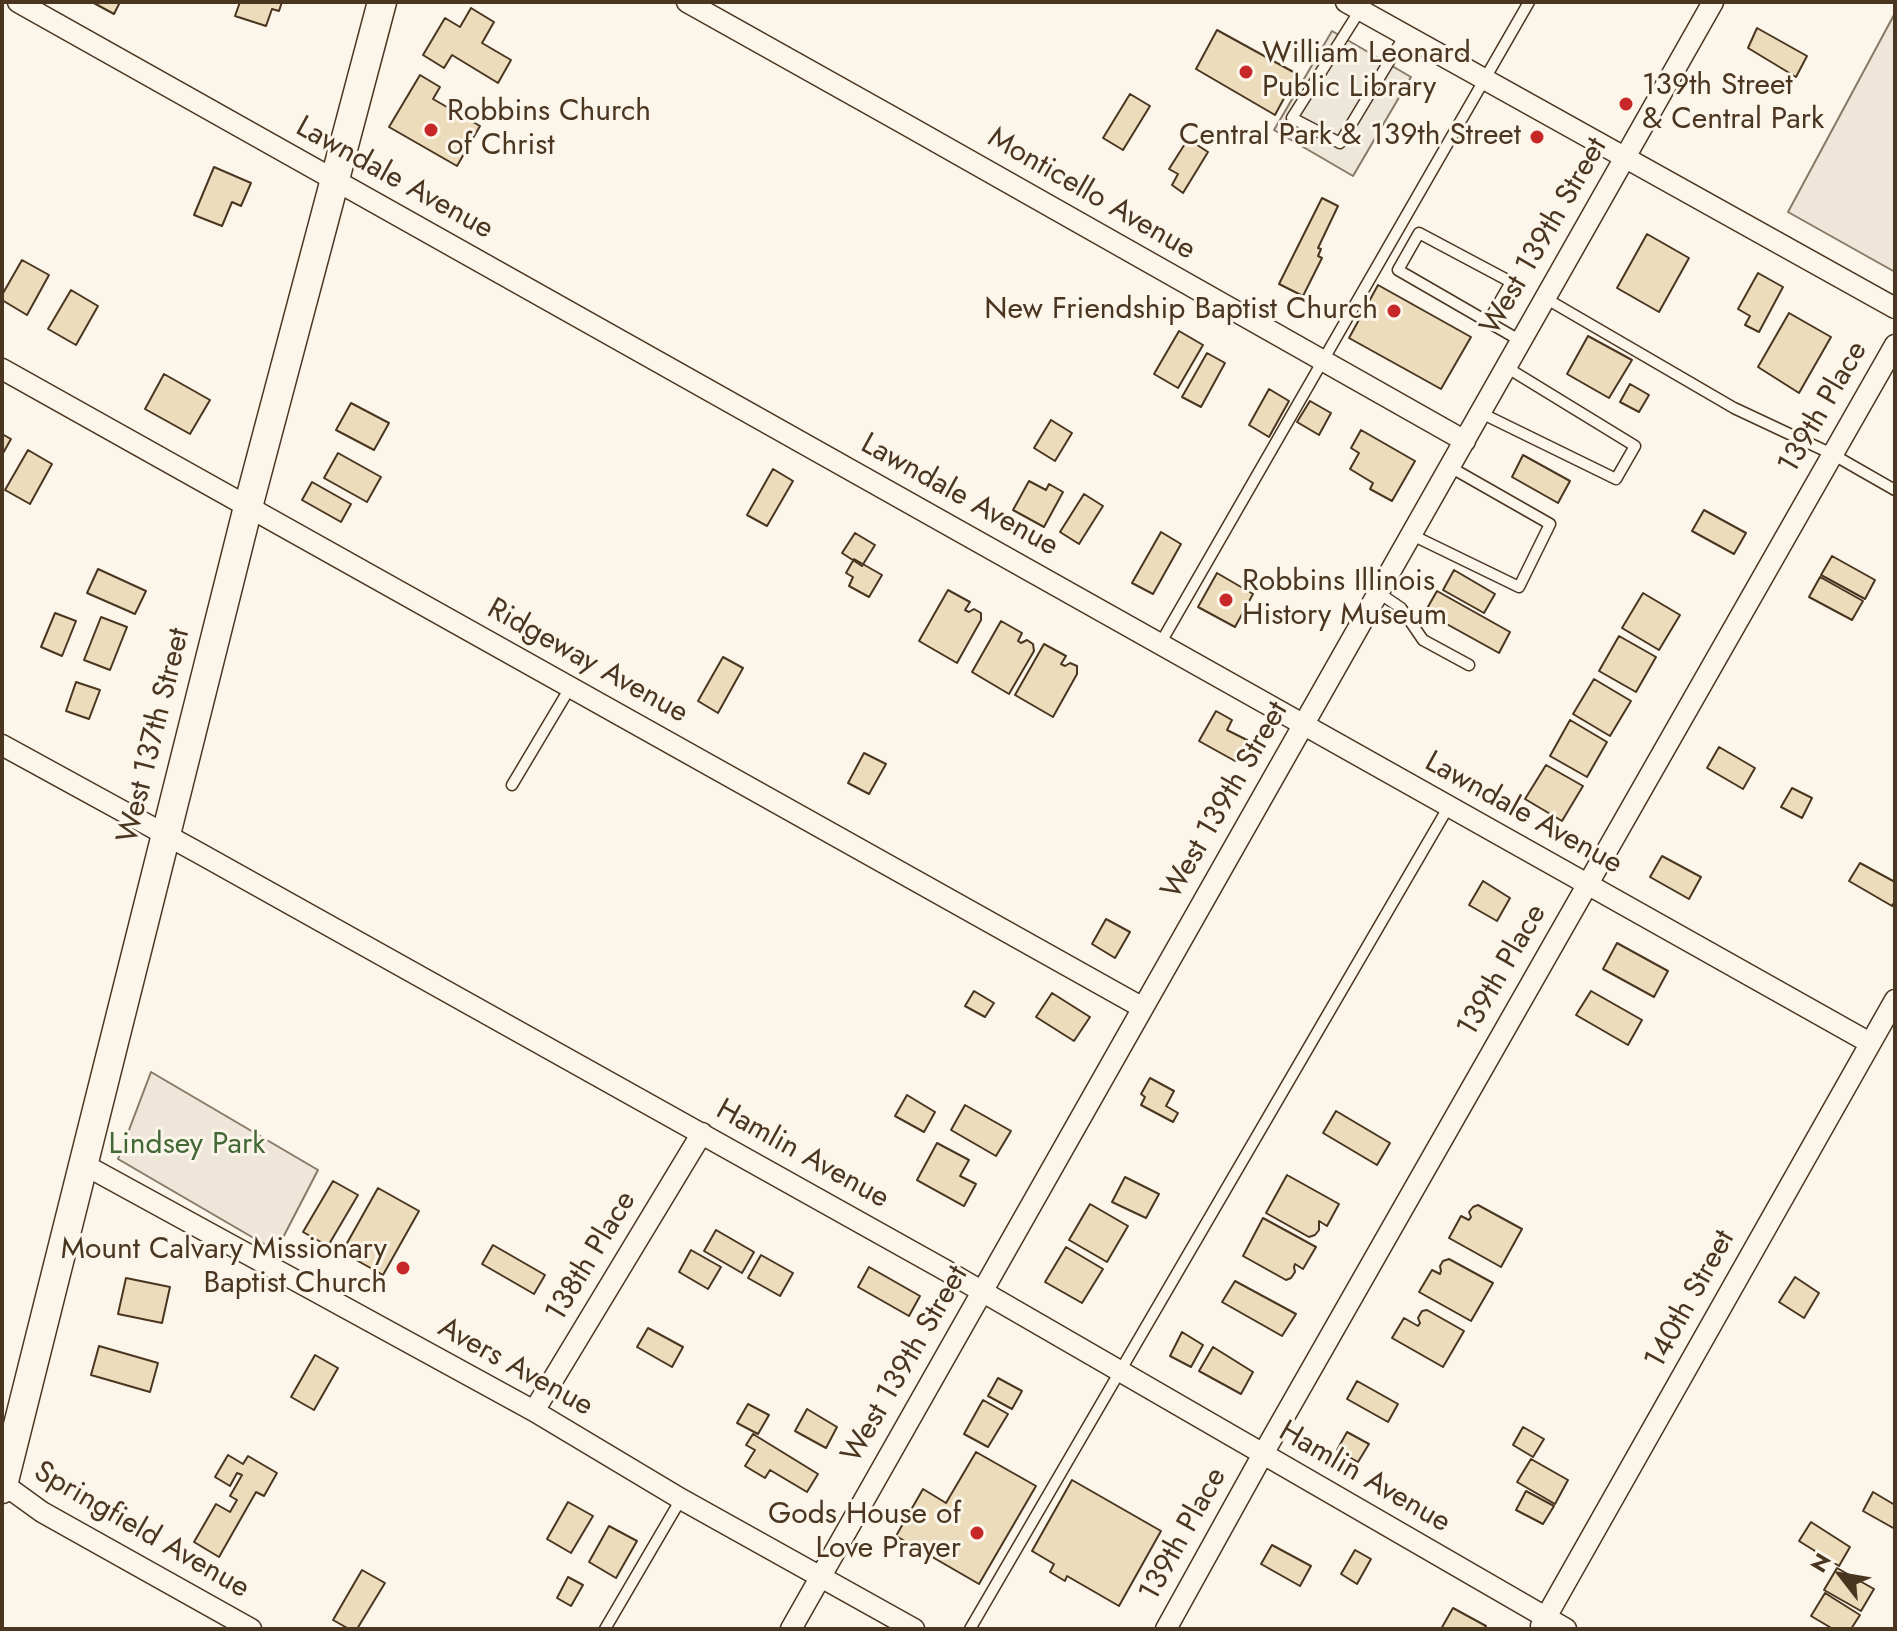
<!DOCTYPE html>
<html>
<head>
<meta charset="utf-8">
<style>
	body { margin:0 }
	#map { position:relative; width:1897px; height:1631px; overflow:hidden; background:#fbf6e9; font-family:Jost,sans-serif }
	canvas { display:block }
	.frame { position:absolute; inset:0; border:4px solid #4a3520; pointer-events:none }
	.north { position:absolute; left:1801px; top:1535px; width:80px; height:80px; -webkit-text-stroke:6px #fbf6e9; paint-order:stroke; rotate:301deg; font-size:22px; font-weight:700; line-height:32px; text-align:center; color:#4a3520 }
	.north::after { content:''; display:block; margin:auto; width:28px; height:36px; background:#4a3520; clip-path:polygon(50% 0,100% 100%,50% 72%,0 100%) }
</style>
</head>
<body>
<div id="map">
<canvas width="1897" height="1631"></canvas>
<div class="frame"></div>
<div class="north">N</div>
</div>
<script>
const ctx = document.querySelector('canvas').getContext('2d');
ctx.lineJoin = 'round';
function fillPath(path, color) {
  ctx.fillStyle = color;
  ctx.fill(path, 'evenodd');
}
function shape(rows) {
  const path = new Path2D();
  for (const r of rows) {
    path.moveTo(r[0], r[1]);
    for (let i = 2; i < r.length; i += 2) path.lineTo(r[i], r[i + 1]);
  }
  return path;
}
function trace(path, color, width, dash) {
  ctx.strokeStyle = color;
  ctx.lineWidth = width;
  ctx.lineCap = dash ? 'butt' : 'round';
  ctx.setLineDash(dash || []);
  ctx.stroke(path);
}
function label(font, color, halo, rows, align = 'center') {
  ctx.font = font + ' Jost,sans-serif';
  ctx.lineWidth = 6;
  ctx.setLineDash([]);
  ctx.textBaseline = 'middle';
  ctx.strokeStyle = halo;
  ctx.fillStyle = color;
  for (const [text, x, y, turn = 0] of rows) {
    ctx.save();
    ctx.translate(x, y);
    ctx.rotate((+turn || 0) * Math.PI / 180);
    ctx.textAlign = isNaN(turn) ? turn : align;
    if (halo) ctx.strokeText(text, 0, 0);
    ctx.fillText(text, 0, 0);
    ctx.restore();
  }
}
const green = shape([
	[1895,13,1895,272,1788,212,1895,13],
	[151,1072,318,1170,276,1251,118,1159,151,1072]
]);
const parking = shape([
	[1332,31,1411,77,1353,176,1274,130,1332,31]
]);
const building = shape([
	[92,2,120,2,114,14,92,2],
	[240,2,282,2,279,11,272,9,266,26,235,16,240,2],
	[471,8,494,22,482,43,511,60,498,83,452,55,444,68,423,55,445,18,460,27,471,8],
	[1757,28,1807,56,1796,77,1748,48,1757,28],
	[1217,30,1297,74,1275,115,1196,69,1217,30],
	[420,75,440,87,433,99,480,126,457,166,389,127,420,75],
	[1130,94,1150,106,1123,150,1103,138,1130,94],
	[1188,139,1208,152,1183,193,1172,185,1178,174,1169,169,1188,139],
	[214,167,251,183,241,206,232,202,222,226,194,215,214,167],
	[1322,198,1338,206,1318,248,1321,249,1318,256,1322,258,1303,296,1279,284,1322,198],
	[1647,234,1689,258,1659,312,1617,288,1647,234],
	[22,260,49,275,27,315,2,300,2,295,22,260],
	[1758,273,1783,287,1759,332,1745,325,1750,316,1738,309,1758,273],
	[1378,285,1471,337,1441,389,1349,338,1378,285],
	[71,290,98,306,76,345,48,329,71,290],
	[1789,313,1831,337,1799,393,1758,367,1789,313],
	[1179,331,1203,345,1178,388,1154,374,1179,331],
	[1588,336,1632,360,1609,398,1567,374,1588,336],
	[1207,353,1225,363,1201,407,1182,397,1207,353],
	[164,374,210,400,190,434,145,409,164,374],
	[1630,384,1649,395,1639,412,1620,402,1630,384],
	[1269,389,1289,401,1269,437,1249,425,1269,389],
	[1310,401,1331,413,1319,435,1297,422,1310,401],
	[351,403,389,423,374,450,336,430,351,403],
	[1051,420,1072,433,1055,461,1034,448,1051,420],
	[1361,430,1415,461,1392,501,1370,489,1373,483,1350,469,1359,453,1351,448,1361,430],
	[2,434,11,439,2,455,2,434],
	[28,450,52,464,30,504,5,490,28,450],
	[338,453,381,477,367,502,324,478,338,453],
	[1523,455,1570,481,1558,503,1512,477,1523,455],
	[773,469,793,481,767,526,747,515,773,469],
	[1029,481,1046,490,1049,484,1063,492,1044,527,1013,510,1029,481],
	[312,482,351,504,341,522,302,500,312,482],
	[1084,494,1103,506,1079,544,1060,532,1084,494],
	[1704,510,1746,533,1734,554,1692,531,1704,510],
	[1161,532,1181,544,1153,594,1132,583,1161,532],
	[855,533,875,545,862,566,842,553,855,533],
	[1832,556,1875,580,1865,599,1821,575,1832,556],
	[854,559,882,575,869,597,849,586,853,577,846,573,854,559],
	[98,569,146,591,135,614,87,593,98,569],
	[1454,570,1495,594,1484,613,1443,590,1454,570],
	[1217,573,1253,594,1235,627,1198,607,1217,573],
	[1820,577,1863,601,1852,620,1809,597,1820,577],
	[948,590,970,602,965,610,969,612,974,609,981,613,981,620,957,663,919,641,948,590],
	[1437,591,1510,632,1499,653,1425,612,1437,591],
	[1643,593,1680,615,1659,650,1622,628,1643,593],
	[55,613,76,621,62,656,41,647,55,613],
	[101,617,127,627,110,670,84,660,101,617],
	[1001,621,1022,633,1018,641,1021,643,1027,640,1033,644,1034,651,1009,694,972,672,1001,621],
	[1619,636,1656,657,1636,692,1599,671,1619,636],
	[1044,644,1066,656,1061,664,1065,666,1070,663,1077,666,1077,674,1053,717,1015,695,1044,644],
	[723,657,743,668,718,713,698,701,723,657],
	[1594,679,1631,701,1610,736,1573,714,1594,679],
	[76,682,100,690,89,719,66,711,76,682],
	[1216,711,1232,720,1227,730,1247,740,1235,761,1199,741,1216,711],
	[1570,720,1607,742,1587,777,1550,756,1570,720],
	[1719,747,1755,768,1743,789,1707,768,1719,747],
	[864,753,886,764,869,794,848,783,864,753],
	[1546,765,1583,786,1562,821,1525,799,1546,765],
	[1792,788,1812,798,1802,818,1781,807,1792,788],
	[1662,856,1701,877,1689,899,1650,877,1662,856],
	[1860,863,1895,882,1895,901,1892,906,1849,881,1860,863],
	[1483,881,1510,898,1497,921,1469,905,1483,881],
	[1106,919,1130,932,1115,958,1092,944,1106,919],
	[1617,943,1668,971,1654,997,1603,969,1617,943],
	[974,991,994,1003,985,1017,965,1006,974,991],
	[1591,991,1642,1020,1628,1045,1576,1015,1591,991],
	[1052,993,1090,1017,1074,1041,1036,1017,1052,993],
	[1150,1078,1174,1091,1166,1106,1178,1113,1173,1122,1141,1105,1145,1097,1141,1094,1150,1078],
	[907,1095,935,1112,924,1132,895,1116,907,1095],
	[965,1105,1011,1131,996,1156,951,1130,965,1105],
	[1336,1111,1390,1143,1377,1165,1323,1133,1336,1111],
	[937,1143,969,1160,960,1176,976,1184,964,1206,917,1180,937,1143],
	[1287,1175,1339,1204,1327,1226,1319,1221,1319,1230,1315,1235,1309,1237,1266,1213,1287,1175],
	[1125,1177,1159,1194,1146,1218,1112,1202,1125,1177],
	[333,1181,358,1195,328,1246,303,1232,333,1181],
	[378,1188,419,1211,383,1275,342,1252,378,1188],
	[1090,1204,1128,1226,1107,1262,1069,1240,1090,1204],
	[1478,1205,1522,1229,1501,1267,1449,1238,1461,1216,1469,1220,1471,1217,1469,1212,1473,1207,1478,1205],
	[1263,1218,1316,1247,1303,1269,1295,1264,1294,1267,1295,1272,1291,1278,1286,1280,1243,1256,1263,1218],
	[716,1230,754,1252,742,1273,704,1251,716,1230],
	[493,1245,545,1275,534,1294,482,1264,493,1245],
	[1066,1247,1103,1269,1082,1303,1045,1282,1066,1247],
	[691,1250,721,1267,708,1289,679,1272,691,1250],
	[761,1255,793,1273,780,1296,748,1278,761,1255],
	[1449,1259,1493,1283,1471,1321,1419,1292,1432,1270,1440,1274,1441,1271,1440,1266,1443,1261,1449,1259],
	[869,1267,920,1296,909,1316,858,1287,869,1267],
	[1795,1277,1819,1293,1804,1318,1779,1302,1795,1277],
	[126,1278,170,1287,162,1323,118,1314,126,1278],
	[1235,1281,1296,1314,1282,1336,1222,1302,1235,1281],
	[1427,1310,1464,1331,1443,1367,1392,1338,1404,1318,1418,1326,1420,1323,1418,1318,1422,1311,1427,1310],
	[648,1328,683,1347,672,1367,637,1347,648,1328],
	[1182,1332,1203,1345,1191,1367,1170,1356,1182,1332],
	[99,1346,158,1363,150,1392,91,1375,99,1346],
	[1213,1347,1253,1372,1241,1394,1199,1371,1213,1347],
	[315,1355,338,1368,314,1410,291,1397,315,1355],
	[998,1378,1022,1391,1012,1409,988,1396,998,1378],
	[1357,1381,1398,1404,1388,1422,1347,1399,1357,1381],
	[983,1400,1008,1414,988,1447,964,1434,983,1400],
	[748,1404,769,1415,758,1434,737,1423,748,1404],
	[807,1409,837,1427,826,1448,795,1431,807,1409],
	[1523,1427,1544,1439,1533,1457,1513,1445,1523,1427],
	[1347,1432,1369,1444,1358,1462,1337,1450,1347,1432],
	[753,1434,818,1474,807,1492,770,1470,765,1478,745,1466,755,1450,746,1445,753,1434],
	[976,1452,1036,1486,979,1584,896,1536,923,1489,946,1503,976,1452],
	[228,1455,243,1464,248,1456,277,1473,264,1496,256,1492,219,1557,194,1542,216,1504,230,1512,237,1500,230,1496,242,1475,237,1473,230,1486,215,1477,228,1455],
	[1531,1459,1568,1480,1555,1504,1517,1482,1531,1459],
	[1072,1480,1161,1531,1119,1606,1067,1576,1065,1581,1050,1572,1054,1564,1032,1551,1072,1480],
	[1526,1491,1554,1506,1543,1524,1516,1510,1526,1491],
	[1873,1492,1895,1505,1895,1529,1863,1511,1873,1492],
	[568,1502,593,1516,571,1553,547,1539,568,1502],
	[1811,1522,1850,1547,1839,1566,1799,1541,1811,1522],
	[609,1526,637,1541,616,1578,589,1562,609,1526],
	[1272,1545,1311,1566,1300,1586,1261,1564,1272,1545],
	[1355,1550,1371,1559,1357,1584,1341,1574,1355,1550],
	[1837,1568,1874,1589,1861,1611,1824,1590,1837,1568],
	[362,1570,385,1583,357,1629,349,1629,333,1620,362,1570],
	[568,1577,583,1585,571,1606,557,1598,568,1577],
	[1825,1593,1860,1615,1851,1629,1833,1629,1811,1616,1825,1593],
	[1453,1608,1486,1626,1484,1629,1441,1629,1453,1608]
]);
const lane = shape([
	[1360,10,1292,118,1340,143,1405,35],
	[1545,298,1734,408,1832,454,1895,490],
	[1488,322,1511,282,1419,233,1398,270,1488,322,1521,341],
	[1481,413,1616,479,1635,446,1506,367],
	[1412,535,1519,587,1550,524,1450,467],
	[1379,593,1401,608,1423,640,1469,665],
	[1160,644,1529,2],
	[512,785,571,686],
	[605,1629,681,1499],
	[970,1629,1449,806]
]);
const street = shape([
	[18,2,1870,1043],
	[687,2,903,123,1465,441],
	[1346,2,1895,308],
	[2,369,1143,1008],
	[2,745,199,853,945,1270,1566,1629],
	[83,1164,534,1411,681,1499,914,1629],
	[534,1411,702,1133],
	[2,1483,42,1512,251,1629],
	[1541,1626,1895,1000],
	[791,1629,1713,2],
	[1166,1629,1263,1454,1895,345]
]);
const secondary = shape([
	[2,1489,248,507,382,2]
]);
const markers = [
	[1246,72,8,"#c62828"],
	[1626,104,8,"#c62828"],
	[431,130,8,"#c62828"],
	[1537,137,8,"#c62828"],
	[1394,311,8,"#c62828"],
	[1226,600,8,"#c62828"],
	[403,1268,8,"#c62828"],
	[977,1533,8,"#c62828"]
];
const poiNames = [
	["William Leonard",1262,55],
	["Public Library",1262,89],
	["139th Street",1642,87],
	["& Central Park",1642,121],
	["Robbins Church",447,113],
	["of Christ",447,147],
	["Central Park & 139th Street",1521,137,"right"],
	["New Friendship Baptist Church",1378,311,"right"],
	["Robbins Illinois",1242,583],
	["History Museum",1242,617],
	["Mount Calvary Missionary",387,1251,"right"],
	["Baptist Church",387,1285,"right"],
	["Gods House of",961,1516,"right"],
	["Love Prayer",961,1550,"right"]
];
const streetNames = [
	["Lawndale Avenue",394,179,29],
	["Monticello Avenue",1091,195,30],
	["West 139th Street",1545,237,-60],
	["139th Place",1824,408,-60],
	["Lawndale Avenue",959,496,29],
	["Ridgeway Avenue",587,662,29],
	["West 137th Street",155,736,-76],
	["West 139th Street",1226,801,-60],
	["Lawndale Avenue",1523,814,29],
	["139th Place",1503,971,-60],
	["Hamlin Avenue",802,1155,29],
	["138th Place",592,1257,-59],
	["140th Street",1691,1300,-61],
	["West 139th Street",906,1365,-60],
	["Avers Avenue",515,1368,29],
	["Hamlin Avenue",1364,1478,30],
	["Springfield Avenue",141,1531,30],
	["139th Place",1184,1535,-61]
];
const parkNames = [
	["Lindsey Park",187,1146]
];
fillPath(green, '#ede6d9');
trace(green, '#887966', 2);
fillPath(parking, '#ede7d9');
trace(parking, '#887966', 2);
fillPath(building, '#ecdcbc');
trace(building, '#4a3520', 2);
trace(lane, '#4a3520', 13);
trace(street, '#4a3520', 23);
trace(secondary, '#4a3520', 31);
trace(lane, '#fbf6e9', 10);
trace(street, '#fbf6e9', 20);
trace(secondary, '#fbf6e9', 28);
for (const [x, y, r, color] of markers) {
  const dot = new Path2D();
  dot.arc(x, y, r, 0, 2 * Math.PI);
  ctx.fillStyle = color;
  ctx.fill(dot);
  trace(dot, '#fbf6e9', 3);
}
label('30px', '#4a3520', '#fbf6e9', poiNames, 'left');
label('30px', '#4a3520', '#fbf6e9', streetNames);
label('30px', '#436837', '#fbf6e9', parkNames);
</script>
</body>
</html>
